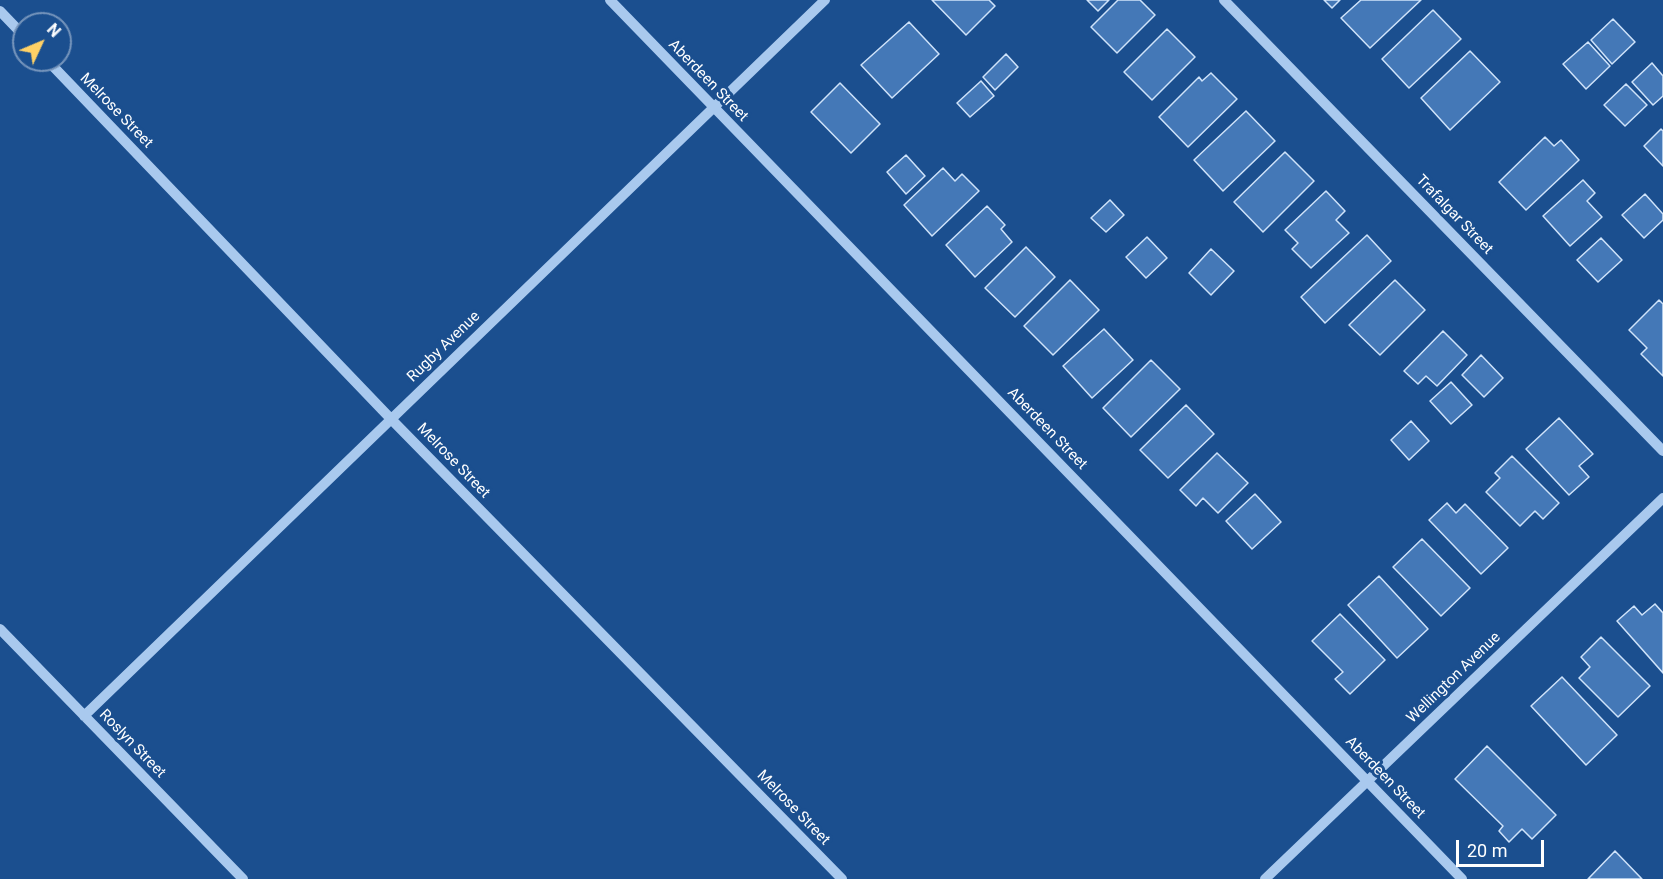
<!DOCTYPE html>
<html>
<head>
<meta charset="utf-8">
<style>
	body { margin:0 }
	#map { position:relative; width:1663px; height:879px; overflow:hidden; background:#1b4f8f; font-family:Roboto,sans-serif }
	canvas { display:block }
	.north { position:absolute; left:12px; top:12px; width:60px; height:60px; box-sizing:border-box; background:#1b4f8f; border:2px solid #7695bc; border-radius:50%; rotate:46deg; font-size:16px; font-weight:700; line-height:24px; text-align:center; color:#fff }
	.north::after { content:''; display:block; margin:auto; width:21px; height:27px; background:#ffd166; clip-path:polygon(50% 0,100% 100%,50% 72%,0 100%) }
	.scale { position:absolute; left:1456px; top:840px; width:88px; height:27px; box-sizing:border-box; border:3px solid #fff; border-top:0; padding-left:8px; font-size:18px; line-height:21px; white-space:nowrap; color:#fff; -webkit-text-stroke:4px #1b4f8f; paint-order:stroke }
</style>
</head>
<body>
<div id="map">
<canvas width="1663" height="879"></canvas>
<div class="north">N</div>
<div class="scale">20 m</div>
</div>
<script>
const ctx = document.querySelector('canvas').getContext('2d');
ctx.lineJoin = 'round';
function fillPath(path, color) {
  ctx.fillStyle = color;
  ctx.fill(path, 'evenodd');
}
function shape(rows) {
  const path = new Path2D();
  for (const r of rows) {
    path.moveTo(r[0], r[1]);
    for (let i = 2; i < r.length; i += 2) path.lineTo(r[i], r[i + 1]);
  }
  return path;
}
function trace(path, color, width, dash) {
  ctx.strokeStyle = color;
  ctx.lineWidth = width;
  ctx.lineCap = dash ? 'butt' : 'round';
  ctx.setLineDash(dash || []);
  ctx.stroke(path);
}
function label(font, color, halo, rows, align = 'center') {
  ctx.font = font + ' Roboto,sans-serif';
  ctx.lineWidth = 6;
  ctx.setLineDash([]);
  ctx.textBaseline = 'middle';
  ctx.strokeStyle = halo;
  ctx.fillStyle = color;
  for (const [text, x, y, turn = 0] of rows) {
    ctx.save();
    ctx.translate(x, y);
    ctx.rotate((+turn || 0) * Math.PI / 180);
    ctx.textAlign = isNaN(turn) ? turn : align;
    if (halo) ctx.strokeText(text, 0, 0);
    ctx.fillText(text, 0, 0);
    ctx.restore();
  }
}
const building = shape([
	[932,0,989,0,995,6,966,35,932,0],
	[1087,0,1109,0,1098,11,1087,0],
	[1118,0,1140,0,1155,15,1117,53,1091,27,1118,0],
	[1324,0,1340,0,1332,8,1324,0],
	[1361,0,1421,0,1370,48,1341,18,1361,0],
	[1433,10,1461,39,1409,88,1382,59,1433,10],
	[1613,19,1635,42,1612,64,1591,40,1613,19],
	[909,22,939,54,892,98,861,65,909,22],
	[1167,29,1195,57,1152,100,1124,72,1167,29],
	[1588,42,1610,66,1586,89,1563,64,1588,42],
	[1470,51,1500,82,1450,130,1421,98,1470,51],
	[1006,54,1018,67,995,90,983,77,1006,54],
	[1652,63,1663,76,1663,96,1653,105,1632,82,1652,63],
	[1211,73,1237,99,1188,147,1159,117,1199,77,1202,81,1211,73],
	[981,81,994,96,970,117,957,103,981,81],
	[840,83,880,124,851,153,811,112,840,83],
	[1626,84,1647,105,1625,126,1604,105,1626,84],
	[1246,111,1275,141,1223,191,1194,160,1246,111],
	[1661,129,1663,131,1663,166,1644,146,1661,129],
	[1545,137,1554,146,1561,140,1579,160,1526,210,1499,182,1545,137],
	[1285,152,1314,181,1263,232,1234,202,1285,152],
	[906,155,925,176,906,194,887,172,906,155],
	[943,168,955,181,962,174,979,191,932,236,904,205,943,168],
	[1583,180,1595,193,1587,201,1602,217,1570,246,1543,216,1583,180],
	[1326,191,1345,211,1336,220,1349,233,1311,268,1292,249,1298,243,1285,230,1326,191],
	[1645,194,1663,214,1663,220,1644,238,1622,215,1645,194],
	[1110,200,1124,215,1106,232,1091,218,1110,200],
	[987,206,1005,225,1001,229,1012,242,975,277,946,245,987,206],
	[1367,235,1391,261,1325,323,1301,297,1367,235],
	[1147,237,1167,258,1146,278,1126,257,1147,237],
	[1601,238,1622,260,1598,282,1577,260,1601,238],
	[1026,247,1055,277,1015,317,985,288,1026,247],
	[1211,249,1234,271,1211,295,1189,273,1211,249],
	[1070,280,1099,310,1053,355,1024,326,1070,280],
	[1395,280,1425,310,1380,355,1349,325,1395,280],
	[1659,300,1663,304,1663,376,1641,354,1647,348,1629,330,1659,300],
	[1104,329,1133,360,1092,398,1063,366,1104,329],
	[1443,331,1467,355,1437,386,1426,376,1418,384,1404,371,1443,331],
	[1481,355,1503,378,1484,397,1462,375,1481,355],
	[1151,360,1180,389,1131,437,1103,408,1151,360],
	[1451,382,1472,405,1451,424,1430,401,1451,382],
	[1186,405,1214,434,1168,478,1140,450,1186,405],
	[1559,418,1593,454,1579,466,1589,477,1569,495,1526,449,1559,418],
	[1411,421,1429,441,1409,460,1391,440,1411,421],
	[1217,453,1248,483,1218,513,1203,498,1196,506,1180,490,1217,453],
	[1512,456,1559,503,1543,519,1535,511,1520,526,1486,492,1500,478,1495,473,1512,456],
	[1255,494,1281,522,1252,549,1226,521,1255,494],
	[1447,503,1456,513,1465,504,1508,548,1481,574,1429,520,1447,503],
	[1422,539,1470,588,1441,616,1393,567,1422,539],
	[1379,576,1428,629,1397,658,1348,605,1379,576],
	[1655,604,1663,613,1663,673,1617,621,1634,606,1642,615,1655,604],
	[1340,614,1385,660,1350,694,1335,679,1343,672,1312,641,1340,614],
	[1601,637,1650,686,1618,717,1579,678,1590,667,1581,657,1601,637],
	[1562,677,1617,735,1586,765,1531,706,1562,677],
	[1487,746,1556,815,1532,839,1522,829,1509,842,1499,831,1503,826,1455,779,1487,746],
	[1615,851,1642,879,1588,879,1615,851]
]);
const minor = shape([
	[610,0,1462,879],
	[1224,0,1663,451],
	[0,11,24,36],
	[47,60,391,419,842,879],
	[0,629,243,879],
	[84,716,825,0],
	[1265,879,1663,498]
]);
const streetNames = [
	["Aberdeen Street",708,81,46],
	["Melrose Street",116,111,46],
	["Trafalgar Street",1454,215,46],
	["Rugby Avenue",444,347,-44],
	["Aberdeen Street",1047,429,46],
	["Melrose Street",453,461,46],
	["Wellington Avenue",1454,678,-44],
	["Roslyn Street",132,744,46],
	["Aberdeen Street",1385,778,46],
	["Melrose Street",793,808,46]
];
fillPath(building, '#4478b7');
trace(building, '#cfe3fa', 1.5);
trace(minor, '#a9c9ee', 10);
label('15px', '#fff', '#1b4f8f', streetNames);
</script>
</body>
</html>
